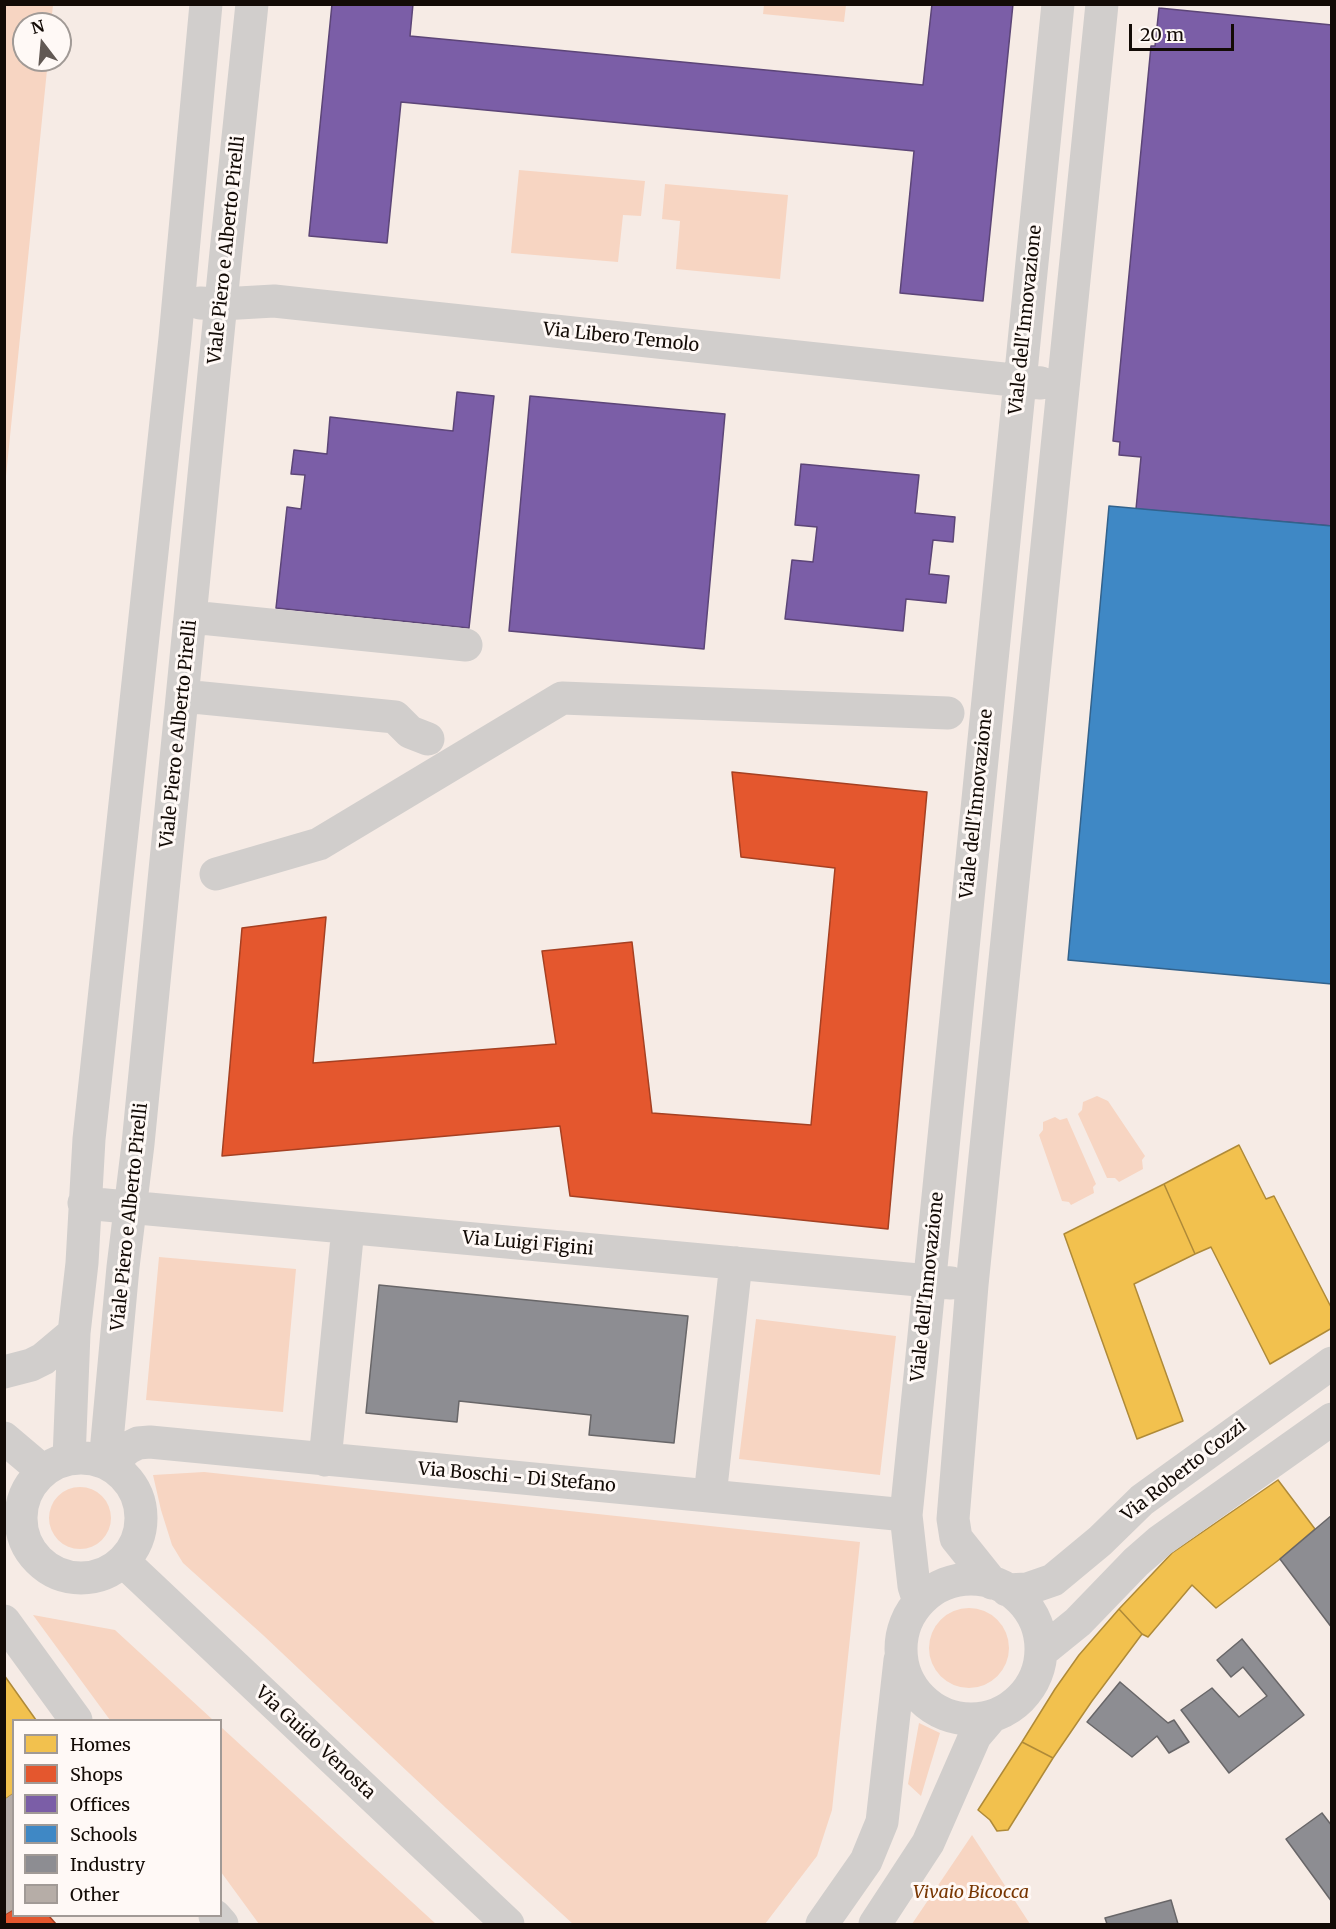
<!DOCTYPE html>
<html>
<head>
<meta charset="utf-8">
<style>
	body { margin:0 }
	#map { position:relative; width:1336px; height:1929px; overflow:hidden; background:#f6ebe5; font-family:Merriweather,serif }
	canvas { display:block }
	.frame { position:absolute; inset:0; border:6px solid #130b06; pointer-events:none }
	.legend { position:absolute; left:12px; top:1719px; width:210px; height:198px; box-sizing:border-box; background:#fff9f6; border:2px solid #a19a96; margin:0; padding:8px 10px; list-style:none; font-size:18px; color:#130b06 }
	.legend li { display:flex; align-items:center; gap:12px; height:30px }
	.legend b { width:30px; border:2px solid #a19a96 }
	.north { position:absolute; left:12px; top:12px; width:60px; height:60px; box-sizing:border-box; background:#fff9f6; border:2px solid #a19a96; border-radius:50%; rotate:344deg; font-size:16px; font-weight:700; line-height:24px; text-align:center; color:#130b06 }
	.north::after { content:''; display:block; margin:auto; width:21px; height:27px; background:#625954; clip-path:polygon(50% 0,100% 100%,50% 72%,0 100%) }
	.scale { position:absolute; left:1129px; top:24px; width:105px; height:27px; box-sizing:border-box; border:3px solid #130b06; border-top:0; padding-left:8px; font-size:18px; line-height:21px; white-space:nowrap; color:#130b06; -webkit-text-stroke:4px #fff9f6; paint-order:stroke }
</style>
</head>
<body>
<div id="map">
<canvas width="1336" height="1929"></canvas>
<div class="frame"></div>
<ul class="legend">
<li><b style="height:16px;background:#f2c14e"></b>Homes</li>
<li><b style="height:16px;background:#e4572e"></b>Shops</li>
<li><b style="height:16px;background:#7b5ea7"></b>Offices</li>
<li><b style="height:16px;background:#3f88c5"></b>Schools</li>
<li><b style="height:16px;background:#8d8d92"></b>Industry</li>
<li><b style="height:16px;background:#b6ada7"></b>Other</li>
</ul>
<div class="north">N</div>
<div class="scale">20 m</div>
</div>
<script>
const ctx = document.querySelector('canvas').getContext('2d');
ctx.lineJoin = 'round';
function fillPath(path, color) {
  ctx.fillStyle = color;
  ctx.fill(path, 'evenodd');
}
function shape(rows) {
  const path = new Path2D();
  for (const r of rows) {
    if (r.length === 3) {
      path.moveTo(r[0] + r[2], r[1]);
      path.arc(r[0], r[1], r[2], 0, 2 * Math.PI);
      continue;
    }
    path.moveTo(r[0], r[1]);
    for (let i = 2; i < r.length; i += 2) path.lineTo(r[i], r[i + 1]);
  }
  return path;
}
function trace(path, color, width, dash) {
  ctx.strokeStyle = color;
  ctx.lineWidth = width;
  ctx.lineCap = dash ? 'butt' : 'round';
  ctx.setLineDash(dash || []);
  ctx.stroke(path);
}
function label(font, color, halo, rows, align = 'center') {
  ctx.font = font + ' Merriweather,serif';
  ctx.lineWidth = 6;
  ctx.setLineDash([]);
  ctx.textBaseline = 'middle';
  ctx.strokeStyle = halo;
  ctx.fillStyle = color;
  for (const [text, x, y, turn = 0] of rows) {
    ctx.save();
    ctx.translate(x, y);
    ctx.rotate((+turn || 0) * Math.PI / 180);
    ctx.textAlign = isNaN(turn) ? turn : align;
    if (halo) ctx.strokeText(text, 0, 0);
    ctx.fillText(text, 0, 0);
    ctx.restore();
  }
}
const green = shape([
	[5,4,53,5,51,24,24,24,24,60,48,60,5,486],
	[764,5,846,5,844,22,763,14],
	[519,170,645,181,641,216,623,215,618,262,511,253],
	[665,184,788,195,780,279,676,269,680,221,662,219],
	[1097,1096,1108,1101,1145,1156,1142,1160,1143,1169,1119,1182,1115,1178,1107,1178,1078,1114,1082,1110,1083,1102],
	[1055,1117,1060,1120,1067,1118,1096,1184,1093,1187,1094,1193,1071,1205,1069,1202,1062,1201,1039,1135,1043,1130,1043,1122],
	[159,1257,296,1269,283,1412,146,1400],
	[756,1319,896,1336,880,1475,739,1459],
	[204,1472,860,1542,832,1810,817,1856,765,1924,573,1924,446,1808,263,1635,183,1563,172,1545,161,1510,153,1475],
	[80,1518,31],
	[969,1648,40],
	[33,1615,115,1630,213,1720,110,1720],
	[919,1723,940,1733,921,1796,908,1784],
	[220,1727,221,1727,436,1924,259,1924,221,1872],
	[972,1835,1030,1924,912,1924]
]);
const homes = shape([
	[1239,1145,1266,1199,1274,1196,1332,1309,1332,1328,1270,1364,1211,1247,1195,1254,1164,1184,1239,1145],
	[1164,1184,1195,1254,1134,1284,1183,1421,1137,1439,1064,1234,1164,1184],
	[1278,1480,1315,1529,1280,1559,1216,1608,1192,1585,1148,1637,1142,1634,1119,1609,1172,1553,1278,1480],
	[1119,1609,1142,1634,1092,1701,1053,1758,1022,1742,1055,1689,1079,1655,1119,1609],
	[4,1675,36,1720,14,1720,14,1793,4,1800,4,1675],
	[1022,1742,1053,1758,1008,1830,997,1831,990,1820,978,1810,1022,1742]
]);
const shops = shape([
	[732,772,927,792,888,1229,570,1196,560,1126,222,1156,242,928,326,917,313,1063,556,1044,542,951,632,942,652,1113,811,1125,835,868,741,857,732,772],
	[14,1909,14,1916,49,1916,56,1924,4,1924,4,1915,14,1909]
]);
const offices = shape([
	[332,4,413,4,410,36,923,85,932,4,1013,4,983,301,900,293,914,151,738,134,401,102,387,243,309,236,332,4],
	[1159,8,1332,25,1332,526,1136,509,1141,457,1119,455,1120,442,1113,441,1151,46,1155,46,1159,8],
	[457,392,494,396,469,628,276,608,287,507,301,509,305,475,291,474,294,450,327,454,330,417,453,431,457,392],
	[530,396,725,414,704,649,509,631,530,396],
	[801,464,919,475,915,513,955,517,953,542,933,540,929,574,949,576,946,603,906,599,903,631,785,619,792,560,813,562,817,527,795,525,801,464]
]);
const schools = shape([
	[1109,506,1332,526,1332,984,1068,960,1109,506]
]);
const industry = shape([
	[379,1285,688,1316,674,1443,589,1435,591,1415,459,1401,457,1422,366,1413,379,1285],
	[1332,1515,1332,1628,1280,1559,1332,1515],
	[1242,1639,1304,1715,1229,1773,1181,1710,1212,1688,1239,1717,1267,1696,1243,1667,1231,1677,1217,1660,1242,1639],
	[1120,1682,1168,1723,1174,1720,1189,1742,1169,1753,1157,1736,1132,1757,1087,1722,1120,1682],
	[1322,1813,1332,1826,1332,1902,1286,1839,1322,1813],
	[1171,1900,1178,1924,1107,1924,1105,1918,1171,1900]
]);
const building = shape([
	[14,1793,14,1909,4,1915,4,1800]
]);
const minor = shape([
	[200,303,221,304,274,301,1041,383],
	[191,617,466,645],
	[183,696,395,717,410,732,428,739],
	[216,874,319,844,562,698,948,713],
	[84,1203,951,1283],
	[4,1372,31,1365,43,1359,74,1333],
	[4,1438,43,1471],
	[81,1518,60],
	[69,1459,74,1333,82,1263,89,1139,175,338,206,4],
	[325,1460,348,1228],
	[105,1463,123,1267,138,1144,226,252,252,4],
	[113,1467,119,1456,128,1448,138,1443,150,1442,906,1515],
	[710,1496,736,1263],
	[123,1561,508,1924],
	[971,1649,70],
	[992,1583,956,1538,953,1519,972,1285,1102,4],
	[1007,1590,1027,1589,1053,1580,1100,1541,1142,1500,1332,1363],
	[919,1602,914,1586,906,1515,1058,4],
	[4,1621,76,1720],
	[1041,1652,1078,1622,1136,1562,1160,1541,1332,1419],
	[215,1916,222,1924],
	[822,1924,866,1861,882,1822,900,1660],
	[875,1924,928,1843,975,1736,992,1716]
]);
const streetNames = [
	["Viale Piero e Alberto Pirelli",227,250,-84],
	["Viale dell'Innovazione",1026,320,-84],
	["Via Libero Temolo",621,338,6],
	["Viale Piero e Alberto Pirelli",179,734,-84],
	["Viale dell'Innovazione",977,804,-84],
	["Viale Piero e Alberto Pirelli",130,1217,-84],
	["Via Luigi Figini",528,1244,5],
	["Viale dell'Innovazione",928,1287,-84],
	["Via Roberto Cozzi",1184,1471,-38],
	["Via Boschi - Di Stefano",517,1478,5],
	["Via Guido Venosta",315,1743,43]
];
const parkNames = [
	["Vivaio Bicocca",971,1893]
];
fillPath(green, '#f7d5c2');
fillPath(homes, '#f2c14e');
trace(homes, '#af8a38', 1.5);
fillPath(shops, '#e4572e');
trace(shops, '#a54022', 1.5);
fillPath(offices, '#7b5ea7');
trace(offices, '#5c4577', 1.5);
fillPath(schools, '#3f88c5');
trace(schools, '#32628c', 1.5);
fillPath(industry, '#8d8d92');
trace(industry, '#686668', 1.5);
fillPath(building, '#b6ada7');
trace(minor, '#d1cecc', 33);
label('18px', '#130b06', '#fff9f6', streetNames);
label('italic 18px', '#783602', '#fff9f6', parkNames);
</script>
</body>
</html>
